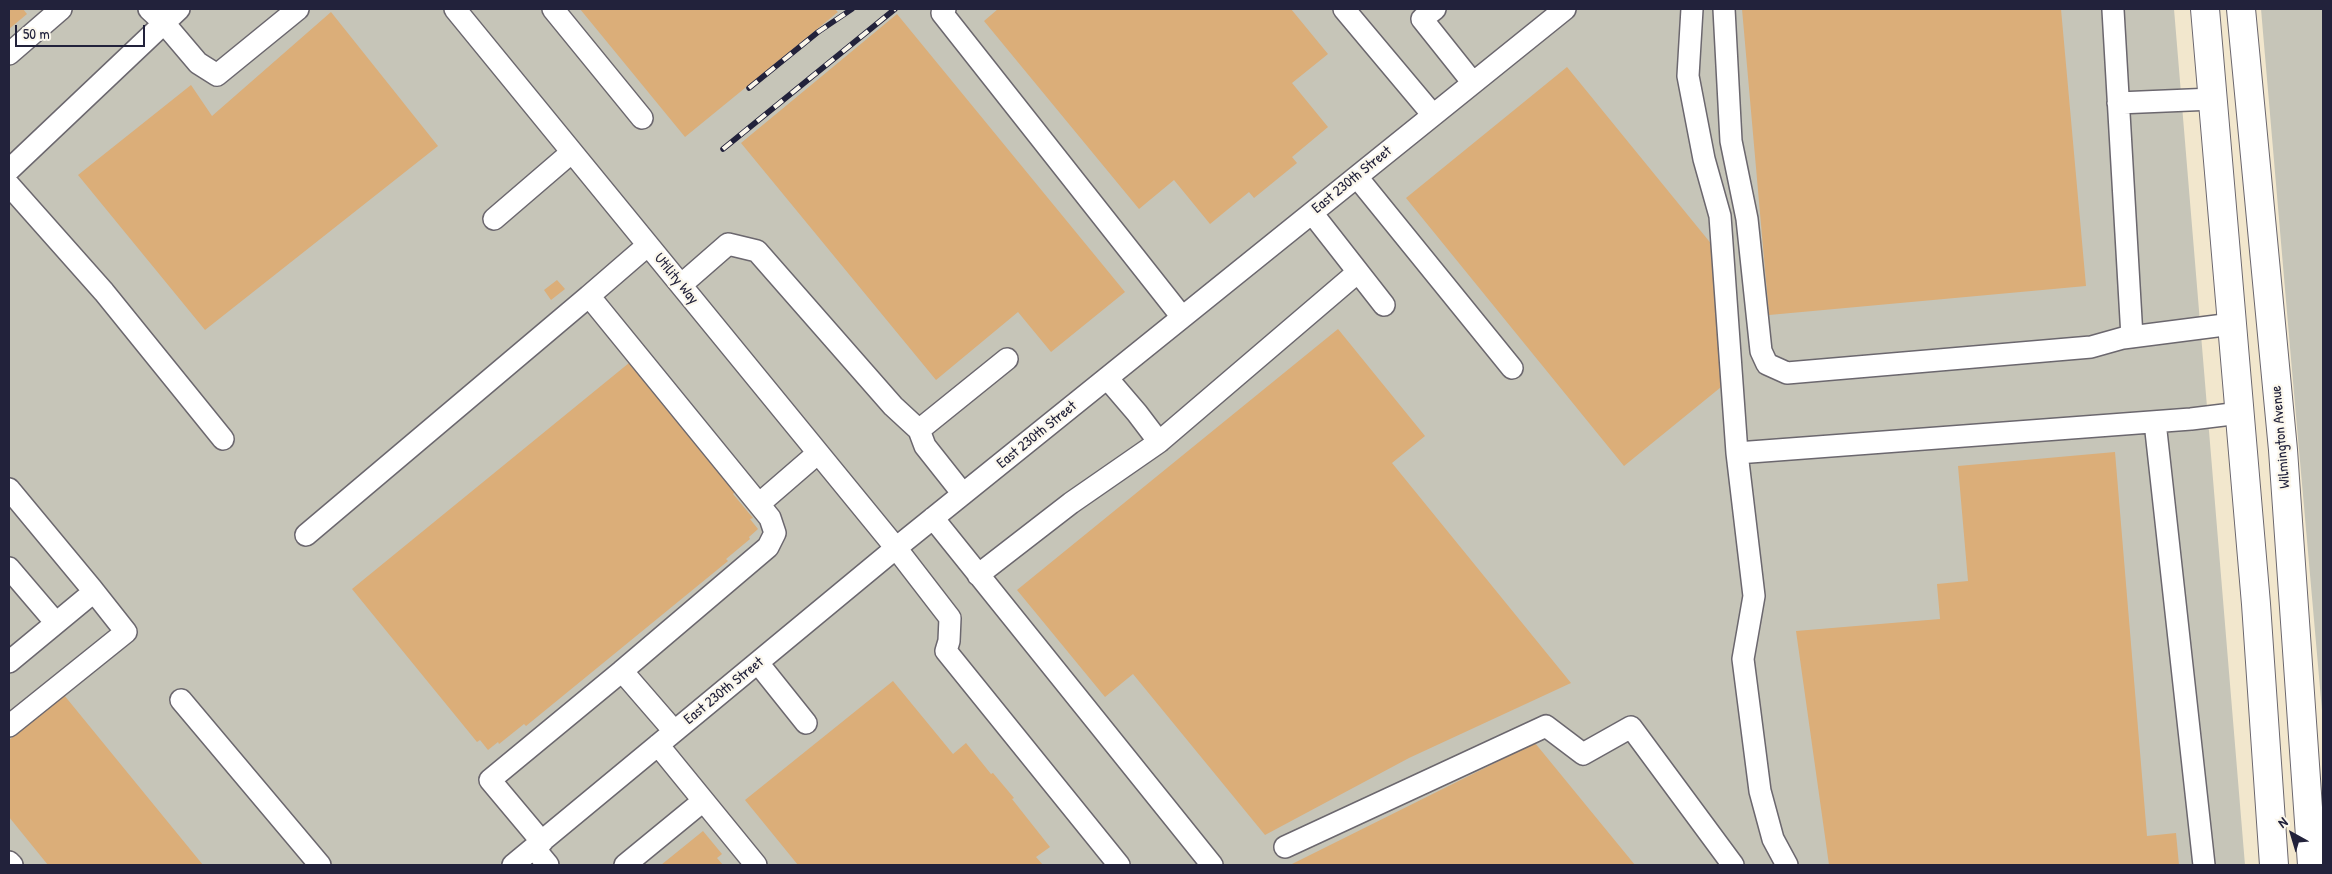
<!DOCTYPE html>
<html>
<head>
<meta charset="utf-8">
<style>
	body { margin:0 }
	#map { position:relative; width:2332px; height:874px; overflow:hidden; background:#f2e7cd; font-family:"Patrick Hand",sans-serif }
	canvas { display:block }
	.frame { position:absolute; inset:0; border:10px solid #22223b; pointer-events:none }
	.north { position:absolute; left:2267px; top:809px; width:50px; height:50px; -webkit-text-stroke:4px #fbf7ec; paint-order:stroke; rotate:321deg; font-size:14px; font-weight:700; line-height:20px; text-align:center; color:#22223b }
	.north::after { content:''; display:block; margin:auto; width:18px; height:22px; background:#22223b; clip-path:polygon(50% 0,100% 100%,50% 72%,0 100%) }
	.scale { position:absolute; left:15px; top:25px; width:130px; height:22px; box-sizing:border-box; border:2px solid #22223b; border-top:0; padding-left:6px; font-size:15px; line-height:18px; white-space:nowrap; color:#22223b; -webkit-text-stroke:4px #fbf7ec; paint-order:stroke }
</style>
</head>
<body>
<div id="map">
<canvas width="2332" height="874"></canvas>
<div class="frame"></div>
<div class="north">N</div>
<div class="scale">50 m</div>
</div>
<script>
const ctx = document.querySelector('canvas').getContext('2d');
ctx.lineJoin = 'round';
function fillPath(path, color) {
  ctx.fillStyle = color;
  ctx.fill(path, 'evenodd');
}
function shape(rows) {
  const path = new Path2D();
  for (const r of rows) {
    path.moveTo(r[0], r[1]);
    for (let i = 2; i < r.length; i += 2) path.lineTo(r[i], r[i + 1]);
  }
  return path;
}
function trace(path, color, width, dash) {
  ctx.strokeStyle = color;
  ctx.lineWidth = width;
  ctx.lineCap = dash ? 'butt' : 'round';
  ctx.setLineDash(dash || []);
  ctx.stroke(path);
}
function label(font, color, halo, rows, align = 'center') {
  ctx.font = font + ' "Patrick Hand",sans-serif';
  ctx.lineWidth = 4.5;
  ctx.setLineDash([]);
  ctx.textBaseline = 'middle';
  ctx.strokeStyle = halo;
  ctx.fillStyle = color;
  for (const [text, x, y, turn = 0] of rows) {
    ctx.save();
    ctx.translate(x, y);
    ctx.rotate((+turn || 0) * Math.PI / 180);
    ctx.textAlign = isNaN(turn) ? turn : align;
    if (halo) ctx.strokeText(text, 0, 0);
    ctx.fillText(text, 0, 0);
    ctx.restore();
  }
}
const industrial = shape([
	[9,9,2174,9,2245,865,9,865],
	[2261,9,2323,9,2323,722,2291,359]
]);
const building = shape([
	[9,9,23,9,27,14,9,29],
	[580,9,835,9,838,12,685,137],
	[998,9,1291,9,1328,54,1292,83,1328,127,1292,157,1297,163,1254,198,1249,192,1210,224,1174,180,1139,209,984,21],
	[1742,9,2061,9,2086,286,1769,315],
	[331,12,438,146,205,330,78,175,191,85,212,116],
	[897,14,1125,292,1051,352,1018,312,936,380,741,143],
	[1567,67,1713,246,1726,383,1624,466,1406,198],
	[557,280,565,289,551,300,544,290],
	[1338,329,1425,436,1392,463,1571,683,1409,758,1265,835,1133,674,1105,697,1017,590],
	[629,363,735,492,733,494,753,518,750,519,758,529,749,537,750,539,726,559,728,561,526,726,524,724,499,744,498,742,488,750,480,740,477,742,352,589],
	[2115,452,2147,836,2176,833,2179,865,1829,865,1796,631,1940,619,1937,584,1968,581,1958,466],
	[893,681,953,754,966,743,991,774,993,773,1014,798,1012,799,1050,847,1036,857,1043,865,798,865,745,800],
	[64,695,203,865,48,865,9,817,9,740],
	[1535,743,1635,865,1292,864],
	[703,831,722,854,717,858,723,865,661,865]
]);
const minor = shape([
	[149,9,164,23,198,63,217,75,298,9],
	[455,9,896,548,950,618,949,641,946,651,1119,865],
	[553,9,642,118],
	[945,9,942,13,1182,317],
	[1344,9,1433,115],
	[1435,9,1422,19,1473,83],
	[1692,9,1688,76,1704,159,1720,216,1737,453,1754,596,1743,659,1760,791,1773,839,1787,865],
	[1724,9,1731,141,1747,219,1761,351,1767,364,1787,373,2091,347,2123,338,2232,324],
	[2113,10,2132,337],
	[9,54,61,9],
	[2118,103,2213,99],
	[9,170,179,9],
	[1357,177,1512,368],
	[9,185,104,292,223,439],
	[1312,213,1384,305],
	[494,219,572,152],
	[681,285,728,244,757,251,893,406,919,430,925,446,963,494],
	[589,296,648,245],
	[2155,422,2204,865],
	[919,430,1007,359],
	[1159,442,1358,272],
	[1737,453,2191,419,2240,413],
	[9,489,92,589,90,595,9,662],
	[759,504,818,453],
	[933,518,1212,865],
	[306,535,589,296,770,518,775,533,768,547,622,671,674,731],
	[9,568,56,623],
	[978,575,1071,503,1159,442,1137,413,1107,378],
	[758,663,806,723],
	[181,700,320,865],
	[9,726,126,632,92,589],
	[658,745,756,865],
	[542,842,490,780,622,671],
	[1285,847,1546,726,1583,754,1631,727,1733,865],
	[534,848,548,865],
	[9,862,12,865],
	[513,865,896,548,1565,9],
	[625,865,703,801]
]);
const major = shape([
	[2205,9,2256,604,2274,865],
	[2241,9,2283,450,2312,865]
]);
const rail = shape([
	[749,88,818,32,852,9],
	[723,149,895,9]
]);
const streetNames = [
	["East 230th Street",1352,180,-39],
	["Utility Way",676,279,51],
	["East 230th Street",1037,435,-39],
	["Wilmington Avenue",2281,437,-95],
	["East 230th Street",724,691,-39]
];
fillPath(industrial, '#c6c5b8');
fillPath(building, '#dbae79');
trace(minor, '#6b676e', 24);
trace(major, '#6b676e', 30);
trace(minor, '#fff', 21);
trace(major, '#fff', 28);
trace(rail, '#22223b', 5.5);
trace(rail, '#fbf7ec', 4, [11]);
label('15px', '#22223b', '#fbf7ec', streetNames);
</script>
</body>
</html>
